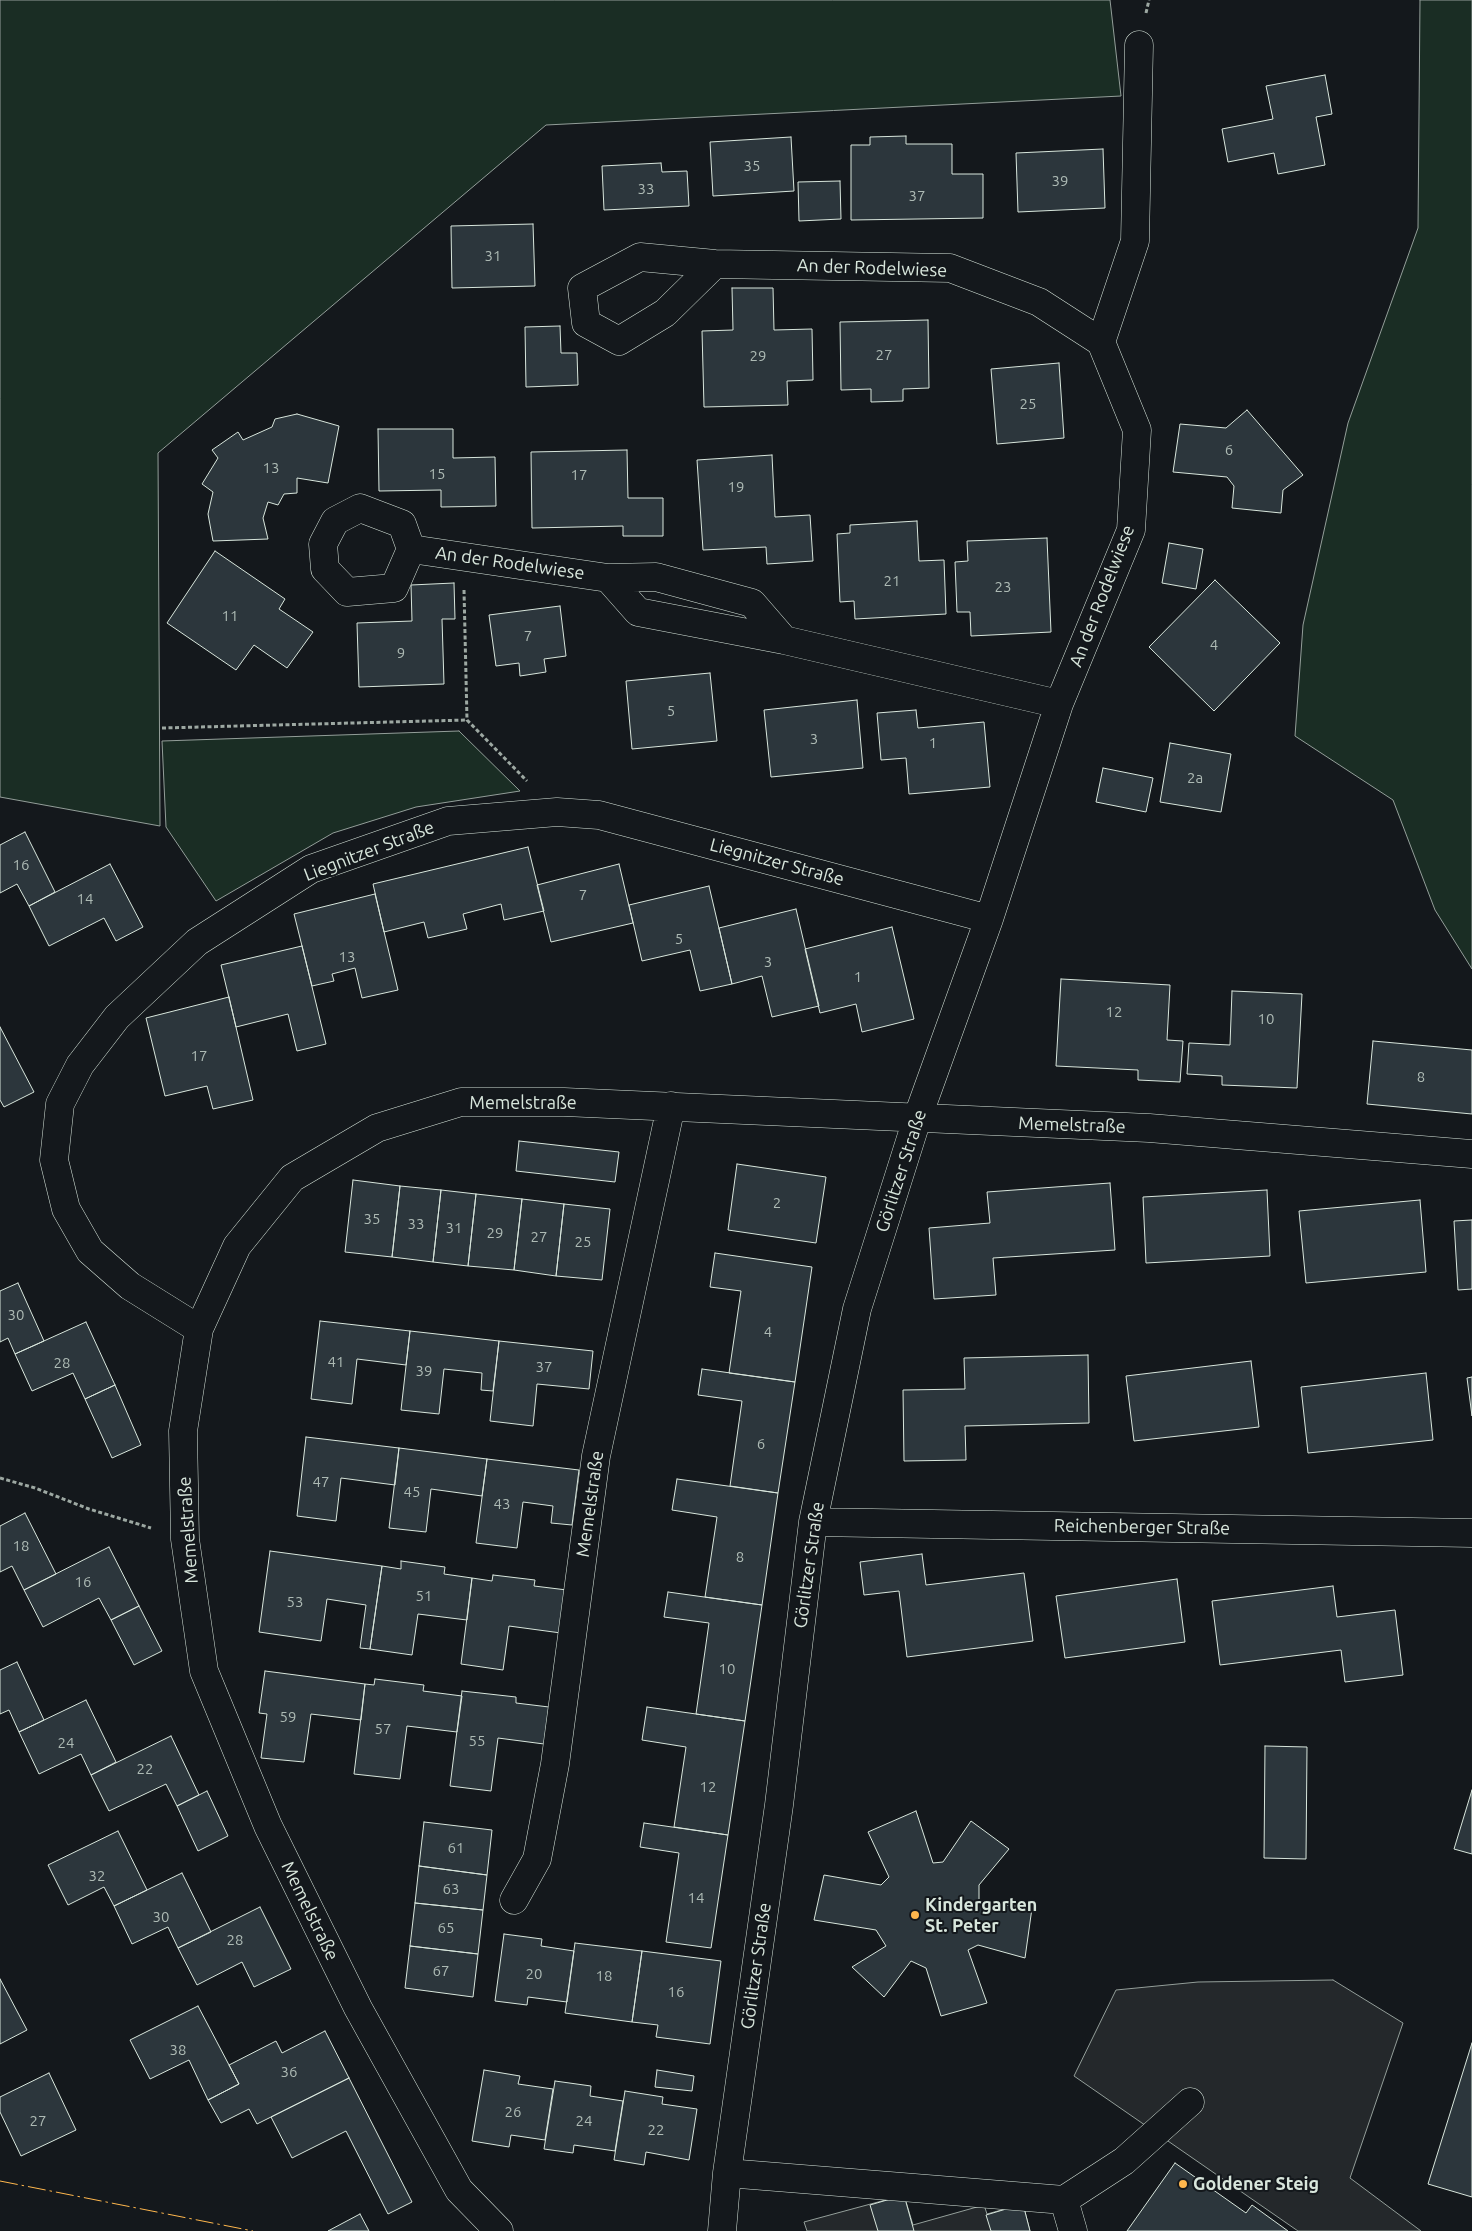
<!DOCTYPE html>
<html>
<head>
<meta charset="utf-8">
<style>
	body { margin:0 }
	canvas { display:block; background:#14181c }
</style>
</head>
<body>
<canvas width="1472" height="2231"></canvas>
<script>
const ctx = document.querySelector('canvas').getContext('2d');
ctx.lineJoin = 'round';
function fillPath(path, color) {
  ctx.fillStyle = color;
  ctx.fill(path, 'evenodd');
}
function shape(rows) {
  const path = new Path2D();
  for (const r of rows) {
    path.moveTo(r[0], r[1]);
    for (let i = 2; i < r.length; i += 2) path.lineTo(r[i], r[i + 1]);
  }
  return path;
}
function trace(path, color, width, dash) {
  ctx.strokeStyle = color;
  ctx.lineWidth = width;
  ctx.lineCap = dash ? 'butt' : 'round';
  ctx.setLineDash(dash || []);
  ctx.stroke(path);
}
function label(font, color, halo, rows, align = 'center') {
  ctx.font = font + ' Ubuntu,sans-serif';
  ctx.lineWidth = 4;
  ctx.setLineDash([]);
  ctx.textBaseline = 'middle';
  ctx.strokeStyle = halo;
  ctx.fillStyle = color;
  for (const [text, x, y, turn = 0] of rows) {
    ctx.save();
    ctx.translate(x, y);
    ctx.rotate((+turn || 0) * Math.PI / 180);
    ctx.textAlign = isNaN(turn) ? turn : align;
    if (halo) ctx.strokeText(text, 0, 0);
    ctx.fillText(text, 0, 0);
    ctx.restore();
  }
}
const green = shape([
	[0,0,1110,0,1121,96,546,125,158,453,160,826,0,797,0,0],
	[1420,0,1472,0,1472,969,1435,910,1393,800,1295,736,1303,625,1348,423,1418,228,1420,0],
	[459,731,520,791,416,807,333,833,216,901,166,827,162,741,459,731]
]);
const parking = shape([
	[1333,1980,1403,2023,1350,2178,1421,2231,1298,2231,1074,2076,1116,1990,1198,1982,1333,1980],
	[904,2195,913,2225,984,2205,987,2214,1023,2204,1030,2231,807,2231,804,2222,904,2195]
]);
const building = shape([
	[1325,75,1332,114,1316,117,1325,165,1278,174,1274,153,1228,162,1222,129,1273,119,1266,86,1325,75],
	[906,136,906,144,952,144,952,174,983,174,983,218,851,220,851,145,870,145,870,137,906,136],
	[791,137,794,191,713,196,710,142,791,137],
	[1103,149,1105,208,1018,212,1016,153,1103,149],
	[661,163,662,172,687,171,689,206,604,210,602,166,661,163],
	[840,181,841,219,799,221,798,182,840,181],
	[533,224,535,286,452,288,451,226,533,224],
	[732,288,773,288,774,330,812,329,813,380,787,381,788,405,704,407,702,331,733,330,732,288],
	[928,320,929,388,903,389,903,401,871,402,871,389,841,390,840,322,928,320],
	[560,326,561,353,577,353,578,385,526,387,525,327,560,326],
	[1059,363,1064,438,997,444,991,369,1059,363],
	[1247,410,1303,475,1283,490,1281,513,1232,508,1234,486,1227,477,1173,472,1180,424,1226,428,1247,410],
	[297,414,339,426,328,483,297,478,297,493,284,494,278,505,268,502,263,518,268,539,213,541,208,514,213,492,202,484,218,458,212,450,238,432,243,440,272,427,275,419,297,414],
	[378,429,453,429,453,458,495,457,496,506,441,507,441,490,379,491,378,429],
	[627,450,628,498,663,498,663,536,623,536,623,526,532,528,531,452,627,450],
	[772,455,775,517,810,515,813,561,767,564,766,547,703,550,697,460,772,455],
	[917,521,919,561,944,560,946,614,855,619,854,601,840,602,837,534,850,533,850,525,917,521],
	[1047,538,1051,632,971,636,970,612,957,612,955,562,968,561,967,541,1047,538],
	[1169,543,1203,549,1196,589,1162,583,1169,543],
	[215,551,285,599,279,609,313,632,287,668,254,645,236,670,167,623,215,551],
	[1215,580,1280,643,1214,711,1149,647,1215,580],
	[454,583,455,619,442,619,444,684,359,687,357,623,412,621,411,585,454,583],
	[560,606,566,656,544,659,546,672,520,676,519,663,496,666,489,615,560,606],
	[710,673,717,741,632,749,626,681,710,673],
	[857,700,863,768,771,777,764,710,857,700],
	[916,710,918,728,984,722,990,787,909,794,906,758,881,760,877,713,916,710],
	[1170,743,1231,754,1221,812,1160,802,1170,743],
	[1103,768,1153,778,1146,812,1096,802,1103,768],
	[25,832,55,892,29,906,17,884,0,893,0,845,25,832],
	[528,847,544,911,504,920,501,904,463,914,467,929,428,938,424,922,384,932,373,884,528,847],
	[110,864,143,927,116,941,104,918,49,946,29,906,110,864],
	[619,864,633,923,551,942,537,885,619,864],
	[709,886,732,984,700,991,690,950,642,961,629,905,709,886],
	[375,894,398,990,362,998,355,968,332,974,334,981,312,986,294,914,375,894],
	[796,909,819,1006,772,1017,762,976,732,984,719,928,796,909],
	[892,927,914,1019,862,1032,856,1004,820,1013,805,949,892,927],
	[302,946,326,1044,297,1051,288,1014,236,1027,221,965,302,946],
	[1061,979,1170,985,1167,1040,1183,1041,1180,1082,1138,1080,1138,1070,1056,1066,1061,979],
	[1232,991,1302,994,1297,1088,1222,1085,1222,1076,1187,1074,1189,1043,1230,1045,1232,991],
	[229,997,253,1100,213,1109,207,1086,165,1096,146,1018,229,997],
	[0,1027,34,1092,4,1107,0,1100,0,1027],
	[1373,1041,1472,1050,1472,1114,1367,1104,1373,1041],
	[519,1141,619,1152,615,1182,516,1171,519,1141],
	[737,1164,826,1177,816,1243,728,1230,737,1164],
	[353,1180,400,1186,392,1257,345,1252,353,1180],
	[1110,1183,1115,1250,993,1258,996,1295,934,1299,929,1228,990,1223,987,1192,1110,1183],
	[400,1186,441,1190,433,1262,392,1257,400,1186],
	[441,1190,476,1194,468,1266,433,1262,441,1190],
	[1267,1190,1270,1256,1146,1263,1143,1197,1267,1190],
	[476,1194,522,1199,514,1270,468,1266,476,1194],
	[522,1199,564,1204,556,1276,514,1270,522,1199],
	[1420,1200,1426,1272,1306,1283,1299,1211,1420,1200],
	[564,1204,610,1209,602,1280,556,1276,564,1204],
	[1472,1220,1472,1289,1458,1290,1454,1221,1472,1220],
	[715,1253,812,1267,795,1382,729,1373,741,1291,710,1287,715,1253],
	[18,1283,44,1341,15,1354,8,1338,0,1342,0,1291,18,1283],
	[320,1321,410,1331,406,1365,357,1359,352,1404,311,1399,320,1321],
	[86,1322,115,1385,85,1399,73,1373,32,1391,15,1354,86,1322],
	[410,1331,499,1341,493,1391,481,1390,482,1373,444,1369,439,1414,401,1410,410,1331],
	[499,1341,593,1351,589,1389,537,1384,533,1426,490,1421,499,1341],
	[1088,1355,1089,1423,965,1426,966,1460,904,1461,903,1390,965,1389,964,1358,1088,1355],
	[1251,1361,1259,1427,1134,1441,1126,1376,1251,1361],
	[702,1369,795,1382,778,1493,730,1486,742,1401,698,1395,702,1369],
	[1426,1373,1433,1440,1308,1453,1301,1387,1426,1373],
	[1472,1377,1472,1416,1467,1378,1472,1377],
	[115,1385,141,1445,112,1458,85,1399,115,1385],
	[306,1437,399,1448,395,1485,341,1478,336,1521,297,1516,306,1437],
	[399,1448,487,1459,482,1496,431,1489,426,1532,389,1528,399,1448],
	[487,1459,579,1470,572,1525,551,1523,553,1506,523,1502,517,1548,476,1543,487,1459],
	[677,1479,778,1493,762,1605,705,1597,717,1517,672,1510,677,1479],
	[25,1513,56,1574,24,1590,12,1566,0,1572,0,1526,25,1513],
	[109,1547,139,1606,111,1620,99,1598,43,1627,24,1590,109,1547],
	[270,1551,382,1566,370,1649,360,1648,366,1605,327,1599,321,1641,259,1632,270,1551],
	[922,1554,926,1585,1024,1573,1033,1641,907,1657,899,1591,864,1595,860,1562,922,1554],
	[401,1561,445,1567,444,1574,472,1578,467,1620,418,1614,412,1655,370,1649,382,1566,401,1569,401,1561],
	[493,1575,535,1580,534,1586,567,1590,561,1633,509,1626,503,1670,461,1664,472,1578,492,1581,493,1575],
	[1177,1579,1185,1642,1065,1658,1056,1596,1177,1579],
	[1333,1586,1337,1617,1395,1610,1403,1675,1345,1682,1341,1650,1220,1665,1212,1601,1333,1586],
	[668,1592,762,1605,745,1721,696,1714,709,1623,664,1617,668,1592],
	[139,1606,162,1651,134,1665,111,1620,139,1606],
	[17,1662,44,1720,19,1732,9,1710,0,1714,0,1670,17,1662],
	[265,1671,365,1684,361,1720,311,1714,304,1762,261,1758,267,1714,259,1713,265,1671],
	[375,1679,424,1685,423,1691,462,1696,457,1732,407,1726,400,1779,354,1774,365,1684,374,1685,375,1679],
	[462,1691,516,1697,516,1703,549,1707,544,1744,498,1738,491,1791,450,1786,462,1691],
	[86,1700,116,1762,91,1775,81,1754,39,1774,19,1732,86,1700],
	[647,1707,745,1721,728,1835,674,1827,686,1747,642,1740,647,1707],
	[171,1736,199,1795,177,1806,166,1784,109,1811,91,1775,171,1736],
	[1265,1746,1307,1747,1306,1859,1264,1858,1265,1746],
	[1472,1790,1472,1854,1454,1849,1472,1790],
	[207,1791,228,1836,198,1851,177,1806,207,1791],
	[916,1811,933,1863,943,1862,971,1821,1009,1849,979,1885,979,1902,1032,1908,1025,1958,978,1945,968,1950,987,2003,941,2016,926,1968,911,1961,884,1997,852,1967,886,1946,876,1930,814,1920,824,1875,881,1885,889,1877,868,1832,916,1811],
	[424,1822,492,1830,487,1875,419,1866,424,1822],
	[644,1823,728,1835,711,1948,666,1942,679,1853,640,1847,644,1823],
	[118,1831,147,1890,114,1906,104,1887,68,1905,48,1865,118,1831],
	[419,1866,487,1875,483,1910,415,1903,419,1866],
	[182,1873,211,1932,178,1948,168,1927,132,1944,114,1906,182,1873],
	[415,1903,483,1910,478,1954,410,1946,415,1903],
	[260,1907,291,1969,254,1987,242,1962,197,1985,178,1948,260,1907],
	[504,1934,542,1939,541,1946,574,1951,567,2002,528,1997,527,2005,495,2001,504,1934],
	[575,1943,642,1951,632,2022,565,2013,575,1943],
	[410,1946,478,1954,473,1997,405,1988,410,1946],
	[642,1951,721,1961,710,2044,656,2037,658,2025,632,2022,642,1951],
	[0,1979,27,2030,0,2044,0,1979],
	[198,2006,239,2084,208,2100,189,2060,150,2079,130,2040,198,2006],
	[325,2031,349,2078,257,2124,249,2109,221,2123,208,2100,239,2084,229,2065,276,2041,282,2053,325,2031],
	[1472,2043,1472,2197,1428,2184,1472,2043],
	[484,2070,520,2076,518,2084,553,2089,545,2140,511,2135,509,2147,472,2141,484,2070],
	[657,2070,694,2076,692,2091,655,2087,657,2070],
	[49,2073,76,2130,21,2156,0,2112,0,2097,49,2073],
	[349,2078,412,2202,388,2214,346,2131,292,2158,271,2117,349,2078],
	[555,2081,591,2086,590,2096,623,2101,615,2151,574,2145,573,2153,544,2149,555,2081],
	[625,2091,663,2097,662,2104,697,2109,689,2160,646,2152,644,2165,614,2160,625,2091],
	[1175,2163,1246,2213,1252,2205,1288,2231,1127,2231,1175,2163],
	[904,2195,914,2231,878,2231,870,2205,904,2195],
	[1023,2204,1030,2231,991,2231,986,2215,1023,2204],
	[360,2214,369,2231,328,2231,360,2214]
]);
const path = shape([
	[1146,13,1149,0],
	[464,590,467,720,527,781],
	[162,728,467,720],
	[0,1478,35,1488,89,1509,151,1528]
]);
const minor = shape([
	[715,264,665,313,619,341,586,323,582,288,640,257,715,264,950,268,1039,302,1101,342,1137,430,1131,530,1059,704,989,919,917,1119,857,1309,813,1522,779,1805,727,2173,722,2231],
	[1101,342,1135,241,1139,45],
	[411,549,394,588,347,592,325,569,323,544,335,521,360,508,402,524,411,549,608,578,656,577,752,603,784,640],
	[608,578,638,612,784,640,1059,704],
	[199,1329,130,1286,90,1251,66,1209,54,1160,60,1104,80,1065,117,1017,197,942,311,869,448,821,557,812,599,815,989,919],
	[813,1522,1472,1533],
	[514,1900,537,1859,555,1764,596,1456,671,1106],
	[727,2173,1064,2200,1124,2161,1190,2102],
	[1064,2200,1073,2231],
	[499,2231,459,2190,358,2008,268,1826,204,1671,185,1539,183,1431,199,1329,237,1246,292,1178,377,1128,461,1102,564,1102,1149,1128,1472,1154]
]);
const power = shape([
	[0,2181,253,2231]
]);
const markers = [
	[915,1915,5,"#ffb74d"],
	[1183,2184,5,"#ffb74d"]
];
const numberNames = [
	["35",752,166],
	["39",1060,181],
	["33",646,189],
	["37",917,196],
	["31",493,256],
	["27",884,355],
	["29",758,356],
	["25",1028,404],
	["6",1229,450],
	["13",271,468],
	["15",437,474],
	["17",579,475],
	["19",736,487],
	["21",892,581],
	["23",1003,587],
	["11",230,616],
	["7",528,636],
	["4",1214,645],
	["9",401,653],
	["5",671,711],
	["3",814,739],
	["1",933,743],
	["2a",1195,778],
	["16",21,865],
	["7",583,895],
	["14",85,899],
	["5",679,939],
	["13",347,957],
	["3",768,962],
	["1",858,977],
	["12",1114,1012],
	["10",1266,1019],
	["17",199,1056],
	["8",1421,1077],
	["2",777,1203],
	["35",372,1219],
	["33",416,1224],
	["31",454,1228],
	["29",495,1233],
	["27",539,1237],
	["25",583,1242],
	["30",16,1315],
	["4",768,1332],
	["41",336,1362],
	["28",62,1363],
	["37",544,1367],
	["39",424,1371],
	["6",761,1444],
	["47",321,1482],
	["45",412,1492],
	["43",502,1504],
	["18",21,1546],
	["8",740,1557],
	["16",83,1582],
	["51",424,1596],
	["53",295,1602],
	["10",727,1669],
	["59",288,1717],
	["57",383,1729],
	["55",477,1741],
	["24",66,1743],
	["22",145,1769],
	["12",708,1787],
	["61",456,1848],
	["32",97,1876],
	["63",451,1889],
	["14",696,1898],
	["30",161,1917],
	["65",446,1928],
	["28",235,1940],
	["67",441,1971],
	["20",534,1974],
	["18",604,1976],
	["16",676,1992],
	["38",178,2050],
	["36",289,2072],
	["26",513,2112],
	["27",38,2121],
	["24",584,2121],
	["22",656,2130]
];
const streetNames = [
	["An der Rodelwiese",872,268,2],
	["An der Rodelwiese",510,563,8],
	["An der Rodelwiese",1102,596,-69],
	["Liegnitzer Straße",369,851,-21],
	["Liegnitzer Straße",777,862,15],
	["Memelstraße",523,1103],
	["Memelstraße",1072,1125,2],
	["Görlitzer Straße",901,1171,-72],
	["Memelstraße",590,1504,-82],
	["Reichenberger Straße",1142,1527,1],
	["Memelstraße",188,1530,-94],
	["Görlitzer Straße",809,1565,-82],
	["Memelstraße",310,1911,64],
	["Görlitzer Straße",756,1966,-82]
];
const poiNames = [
	["Kindergarten",925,1905],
	["St. Peter",925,1926],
	["Goldener Steig",1193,2184]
];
fillPath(green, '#1a2d24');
trace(green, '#939e99', 1);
fillPath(parking, '#24282b');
trace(parking, '#939e99', 1);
fillPath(building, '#2c363c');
trace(building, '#d8e6dc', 1);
trace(minor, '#d8e6dc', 29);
trace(path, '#9da8a2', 3, [4, 2.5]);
trace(minor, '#14181c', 28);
trace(power, '#ffb74d', 1, [18, 4, 2.5, 4]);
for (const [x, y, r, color] of markers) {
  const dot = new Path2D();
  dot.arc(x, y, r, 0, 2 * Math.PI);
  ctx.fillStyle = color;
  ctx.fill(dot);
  trace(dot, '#14181c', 2);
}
label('15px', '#adbab4', null, numberNames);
label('18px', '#d8e6dc', '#14181c', streetNames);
label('bold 18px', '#d8e6dc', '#14181c', poiNames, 'left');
</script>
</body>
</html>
